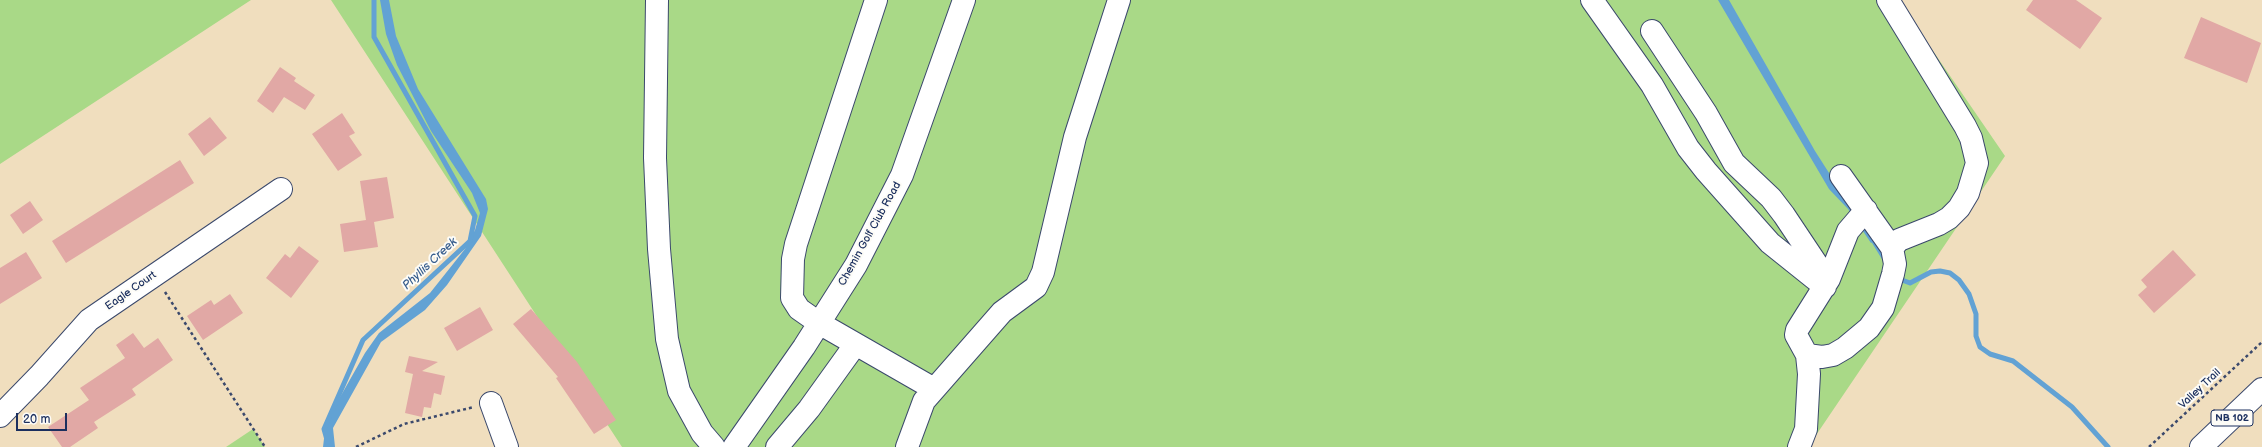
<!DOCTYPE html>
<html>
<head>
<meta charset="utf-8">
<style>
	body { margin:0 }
	#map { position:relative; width:2262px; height:447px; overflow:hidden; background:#f0debe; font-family:"Balsamiq Sans",sans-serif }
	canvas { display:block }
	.scale { position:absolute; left:16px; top:413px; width:51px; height:18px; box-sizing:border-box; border:2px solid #1b2f5e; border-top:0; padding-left:5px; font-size:12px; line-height:14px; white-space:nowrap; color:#1b2f5e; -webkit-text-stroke:3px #fdfcf7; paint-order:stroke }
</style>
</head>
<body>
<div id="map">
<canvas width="2262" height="447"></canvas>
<div class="scale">20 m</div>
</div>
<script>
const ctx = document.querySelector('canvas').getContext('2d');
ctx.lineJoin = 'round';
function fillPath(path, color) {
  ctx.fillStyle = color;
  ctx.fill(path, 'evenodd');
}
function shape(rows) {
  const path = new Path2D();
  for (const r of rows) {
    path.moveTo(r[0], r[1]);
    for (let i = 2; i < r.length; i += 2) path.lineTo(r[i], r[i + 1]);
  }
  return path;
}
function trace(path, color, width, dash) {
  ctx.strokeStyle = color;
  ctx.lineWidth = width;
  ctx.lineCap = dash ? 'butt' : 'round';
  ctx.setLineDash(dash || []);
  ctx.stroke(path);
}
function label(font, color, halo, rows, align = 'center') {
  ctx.font = font + ' "Balsamiq Sans",sans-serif';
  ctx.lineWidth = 4;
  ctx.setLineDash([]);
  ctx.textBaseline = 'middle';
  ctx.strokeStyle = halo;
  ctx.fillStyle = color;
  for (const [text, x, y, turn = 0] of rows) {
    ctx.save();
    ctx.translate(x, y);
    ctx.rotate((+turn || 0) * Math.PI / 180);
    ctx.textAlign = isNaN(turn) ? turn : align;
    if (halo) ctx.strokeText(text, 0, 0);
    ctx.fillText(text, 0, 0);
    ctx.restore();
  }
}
const green = shape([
	[0,0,251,0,0,164],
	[331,0,1898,0,2005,156,1808,447,622,447],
	[253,429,265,447,226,447]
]);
const water = shape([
	[380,0,389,0,396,36,418,89,486,199,488,209,481,236,447,285,425,310,381,342,333,428,335,447,323,447,326,422,365,353,379,333,430,293,465,249,475,230,480,213,472,193,431,131,397,65,386,34],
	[1718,0,1729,0,1815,151,1838,187,1878,238,1871,243,1848,209,1829,189]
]);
const stream = shape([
	[1870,235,1886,261],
	[1902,280,1910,283,1931,272,1940,271,1950,273,1959,280,1969,294,1976,314,1976,336,1980,347,1990,354,2013,361,2072,407,2108,447],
	[329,447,324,429,363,340,470,241,475,216,374,37,374,0]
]);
const building = shape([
	[2033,0,2076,0,2102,18,2080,49,2026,10],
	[2201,17,2261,43,2247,83,2184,58],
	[280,67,296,78,294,81,315,95,305,110,284,97,273,113,257,101],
	[342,113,355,133,349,136,362,155,338,171,312,134],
	[210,117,227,138,204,156,188,134],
	[180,160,194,183,66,263,52,241],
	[387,177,394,218,374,222,378,247,344,252,340,224,366,220,360,181],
	[30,201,43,220,23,234,10,215],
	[299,246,319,261,291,298,266,278,285,254,290,258],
	[2173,250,2196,275,2154,313,2138,295,2147,287,2141,280],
	[26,252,42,278,0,304,0,268],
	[230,294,243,313,203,340,187,316,211,300,214,305],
	[480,307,493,330,457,351,444,328],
	[531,309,577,362,616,420,594,434,556,378,558,377,513,324],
	[133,333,144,348,158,338,173,360,132,389,136,395,94,422,98,428,70,447,62,447,48,427,89,400,80,388,125,358,116,345],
	[409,356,438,362,422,371,445,376,441,395,434,393,431,408,424,407,422,417,405,413,413,374,405,372]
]);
const path = shape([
	[165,292,265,447],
	[356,447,404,424,474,407],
	[2149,447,2262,342]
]);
const minor = shape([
	[657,0,655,158,659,249,667,339,679,391,702,433,714,447],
	[876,0,796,244,793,259,792,298,799,309,819,323,934,389],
	[1592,0,1652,85,1688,148,1706,171,1770,243,1825,287],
	[1888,0,1965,126,1971,138,1977,163,1968,193,1959,208,1949,218,1939,224,1899,240,1892,248],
	[1652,31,1706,113,1734,163,1771,198,1784,215,1818,266,1824,284],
	[1807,355,1822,357,1833,355,1845,348,1869,328,1883,308,1893,274,1895,264,1892,248,1841,176],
	[491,403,507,447],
	[0,416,39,376,89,320,281,189],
	[734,447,804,347,856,265,902,175,964,0],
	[777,447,809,409,855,345],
	[907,447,924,401,1002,312,1036,287,1043,272,1075,137,1119,0],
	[1799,447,1806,429,1809,374,1807,355,1796,335,1797,330,1829,279,1848,231,1866,210]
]);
const major = shape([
	[2201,447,2262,389]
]);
const shields = [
	[2232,418,42]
];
const shieldNames = [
	["NB 102",2232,418]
];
const streetNames = [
	["Chemin Golf Club Road",870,234,-61],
	["Eagle Court",131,291,-35],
	["Valley Trail",2200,389,-43]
];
const waterNames = [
	["Phyllis Creek",430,264,-43]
];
fillPath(green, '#a9d987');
fillPath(water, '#62a2d4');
trace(stream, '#62a2d4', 5);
fillPath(building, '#e1a8a5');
trace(minor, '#3b496c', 24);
trace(major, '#3b496c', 24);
trace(path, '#3b496c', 2.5, [3, 3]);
trace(minor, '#fff', 22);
trace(major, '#fff', 22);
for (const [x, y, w] of shields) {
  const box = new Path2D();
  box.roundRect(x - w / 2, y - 8, w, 16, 3);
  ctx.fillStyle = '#fdfcf7';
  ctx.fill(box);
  trace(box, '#1b2f5e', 1);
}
label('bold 10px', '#1b2f5e', null, shieldNames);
label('11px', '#1b2f5e', '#fdfcf7', streetNames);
label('italic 12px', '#375d8d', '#fdfcf7', waterNames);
</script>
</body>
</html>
